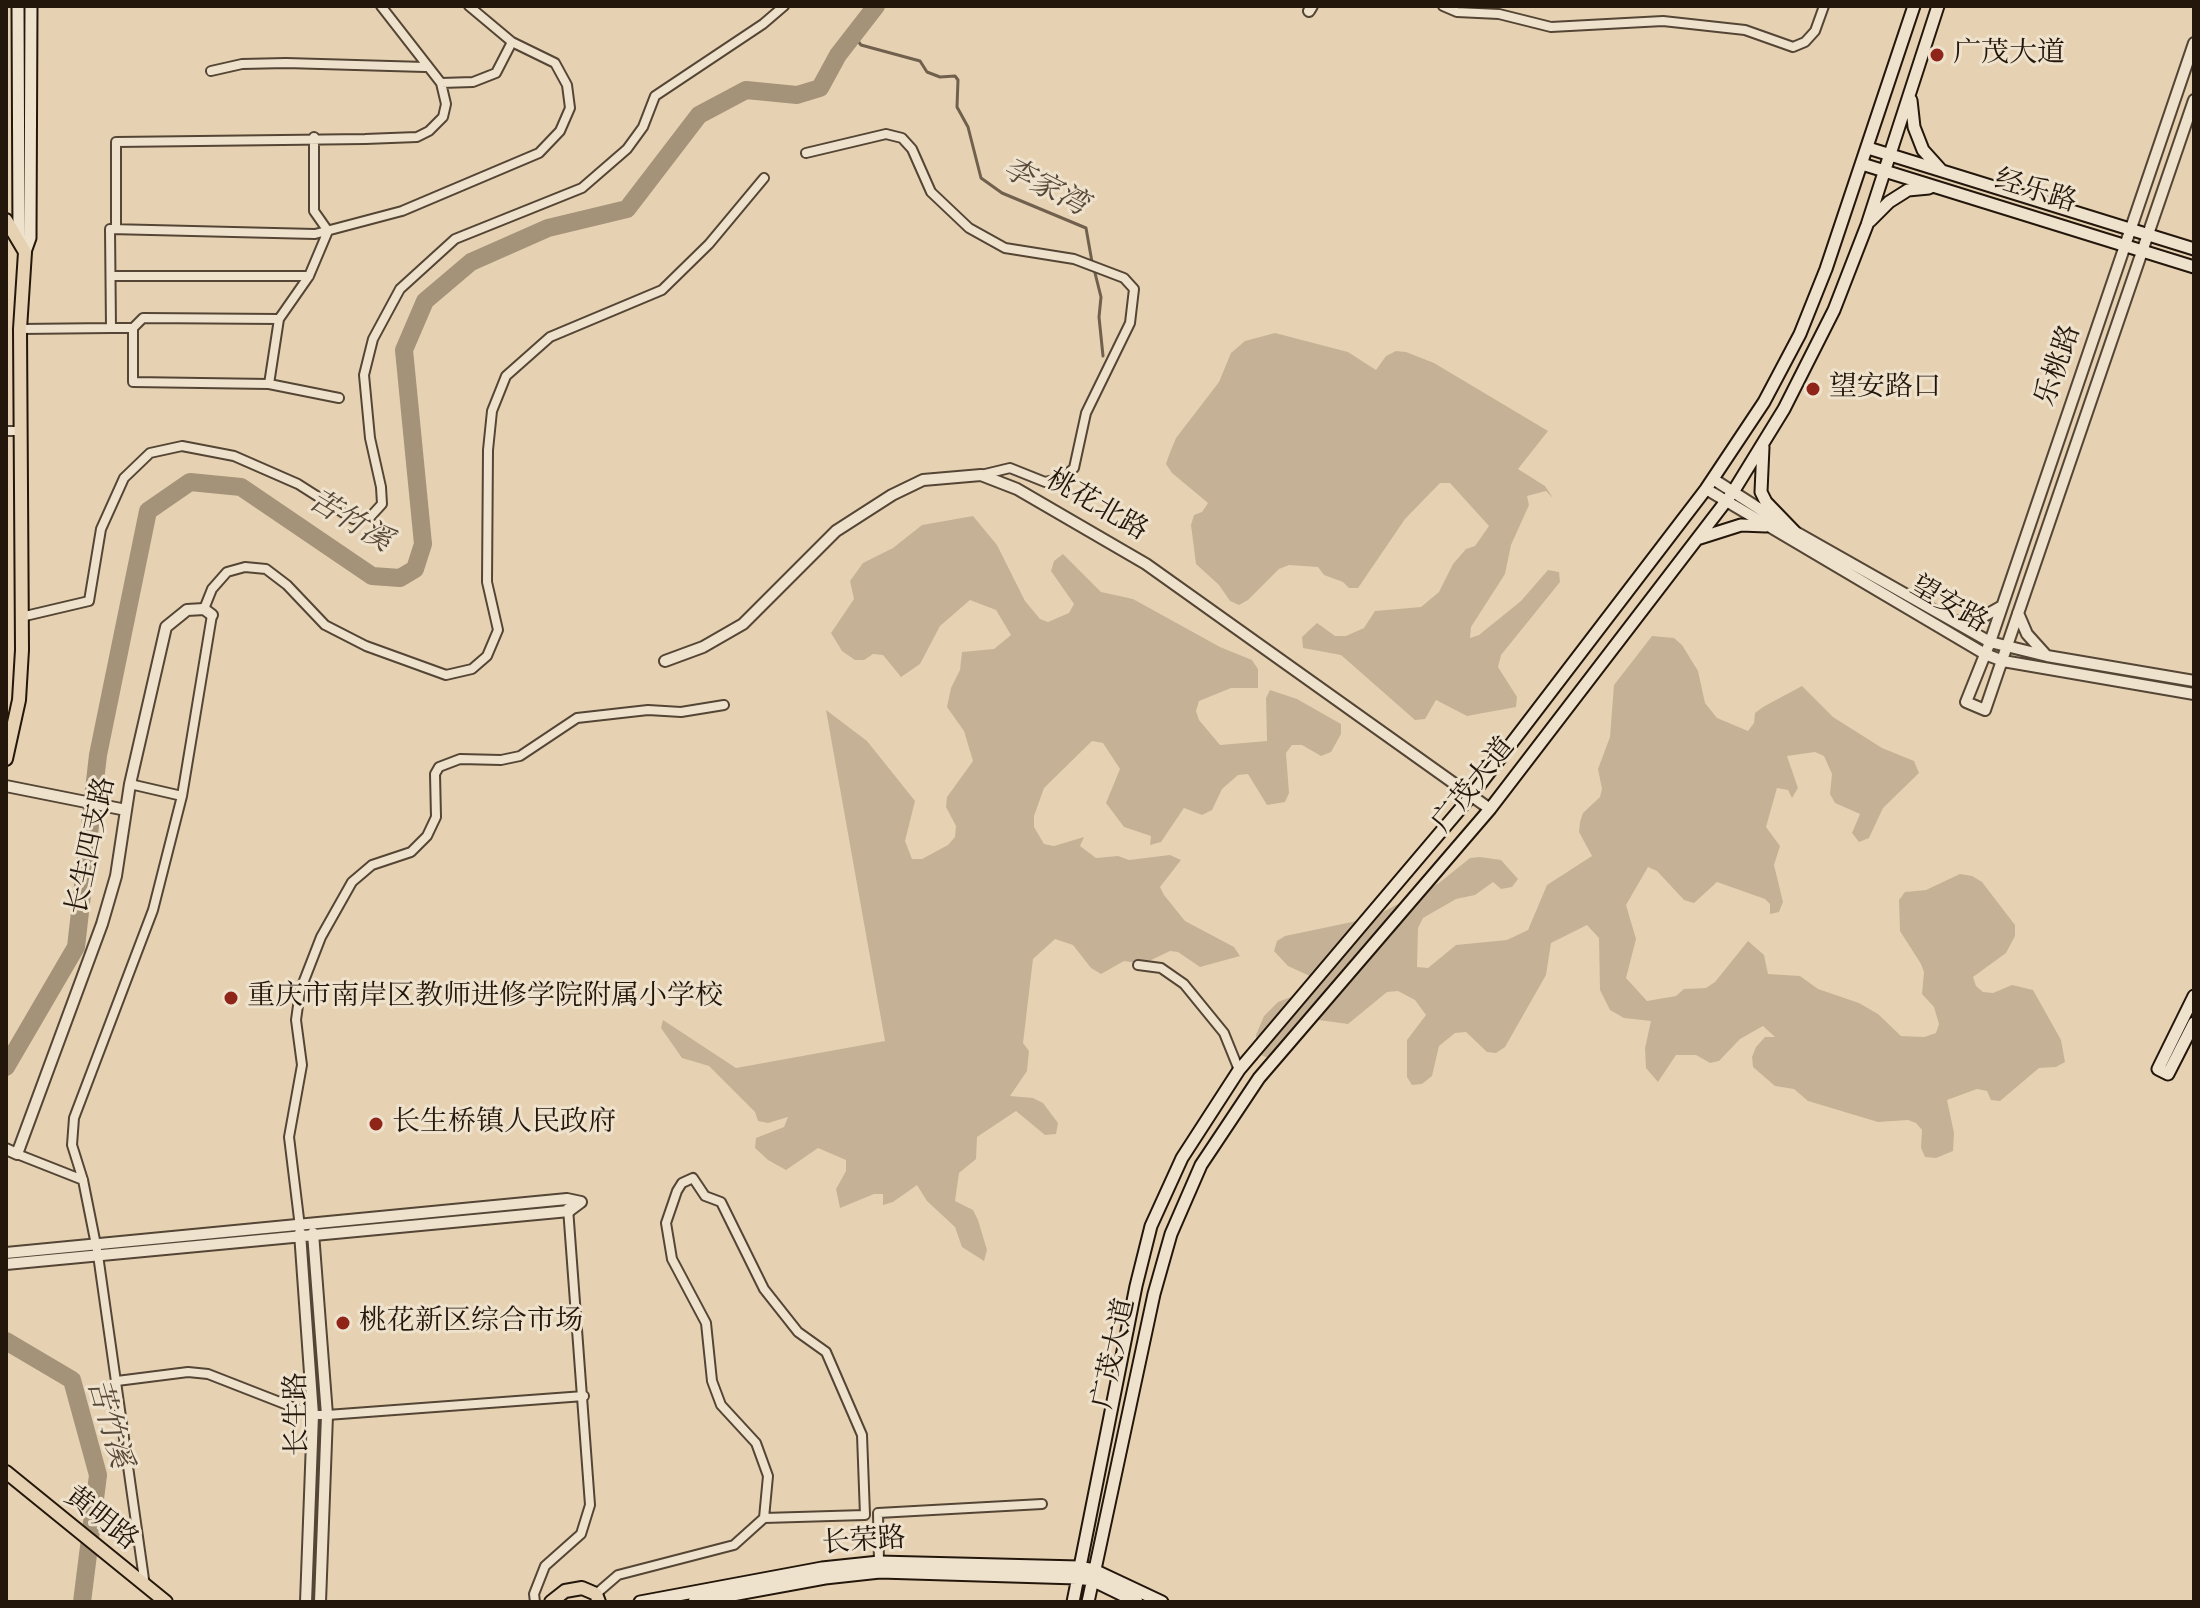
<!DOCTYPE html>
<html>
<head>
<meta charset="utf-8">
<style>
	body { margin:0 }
	#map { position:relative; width:2200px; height:1608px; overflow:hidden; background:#e6d2b2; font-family:"IM FELL DW Pica",serif }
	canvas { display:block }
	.frame { position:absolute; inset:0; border:8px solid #23160b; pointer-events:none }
</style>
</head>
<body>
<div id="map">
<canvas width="2200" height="1608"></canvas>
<div class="frame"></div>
</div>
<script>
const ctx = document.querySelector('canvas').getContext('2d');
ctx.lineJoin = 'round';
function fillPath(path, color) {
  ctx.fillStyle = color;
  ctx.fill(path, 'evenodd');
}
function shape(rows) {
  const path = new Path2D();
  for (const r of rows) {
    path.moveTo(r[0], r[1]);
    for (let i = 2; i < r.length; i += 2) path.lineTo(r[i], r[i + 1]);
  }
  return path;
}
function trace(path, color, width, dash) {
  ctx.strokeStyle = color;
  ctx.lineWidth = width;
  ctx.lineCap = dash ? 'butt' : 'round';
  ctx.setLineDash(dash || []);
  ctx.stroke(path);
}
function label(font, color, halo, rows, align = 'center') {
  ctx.font = font + ' "IM FELL DW Pica","Noto Serif SC",serif';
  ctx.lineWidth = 6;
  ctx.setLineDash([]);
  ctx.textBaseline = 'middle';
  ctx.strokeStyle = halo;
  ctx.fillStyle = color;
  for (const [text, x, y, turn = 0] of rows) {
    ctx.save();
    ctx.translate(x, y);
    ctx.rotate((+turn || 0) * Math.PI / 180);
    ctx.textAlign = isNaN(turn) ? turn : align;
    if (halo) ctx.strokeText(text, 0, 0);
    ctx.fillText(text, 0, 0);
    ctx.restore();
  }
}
const green = shape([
	[1275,333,1348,352,1376,370,1386,356,1396,351,1406,352,1434,363,1548,431,1518,469,1545,486,1553,498,1546,491,1527,496,1529,505,1511,545,1505,574,1471,627,1470,638,1479,635,1521,601,1548,570,1559,572,1560,582,1501,655,1498,667,1517,697,1516,707,1467,716,1436,700,1425,719,1415,720,1341,655,1303,648,1302,637,1317,623,1335,636,1346,636,1364,628,1375,611,1421,607,1439,592,1453,564,1466,549,1475,546,1489,526,1450,483,1440,483,1405,519,1358,588,1349,588,1343,582,1324,575,1318,567,1289,565,1279,569,1248,600,1239,605,1230,601,1219,585,1196,564,1191,525,1194,515,1202,512,1208,503,1172,473,1166,464,1169,455,1176,438,1219,382,1231,353,1245,341],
	[973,516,997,545,1025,601,1040,619,1048,622,1069,613,1074,604,1051,571,1054,561,1063,554,1101,592,1133,599,1220,647,1252,660,1258,669,1258,688,1231,688,1199,701,1196,711,1199,720,1220,745,1267,741,1266,698,1270,690,1297,699,1341,724,1341,734,1331,752,1321,756,1302,745,1292,745,1286,753,1289,793,1285,802,1267,805,1248,774,1238,775,1222,789,1212,810,1202,815,1184,808,1161,842,1150,845,1151,836,1124,827,1106,803,1120,769,1103,743,1092,741,1044,788,1034,816,1034,827,1044,844,1054,846,1084,837,1080,846,1096,858,1118,856,1129,860,1170,855,1181,860,1160,887,1164,895,1185,921,1234,947,1240,956,1200,967,1178,952,1170,951,1143,964,1124,961,1101,974,1091,968,1073,945,1055,939,1033,959,1023,1043,1029,1051,1027,1071,1010,1096,1033,1098,1043,1103,1058,1123,1056,1134,1045,1135,1016,1111,977,1137,976,1159,959,1173,955,1201,973,1210,978,1220,987,1250,984,1261,962,1247,955,1227,927,1201,917,1185,893,1202,883,1205,883,1194,874,1194,840,1208,836,1189,846,1171,846,1160,818,1148,786,1170,768,1160,755,1148,756,1138,784,1127,788,1117,768,1123,758,1121,755,1112,709,1066,682,1058,661,1028,663,1020,736,1068,885,1041,826,710,867,741,915,801,905,841,912,859,922,859,948,845,955,837,956,826,946,807,947,797,973,761,964,731,947,707,951,688,960,670,962,652,994,649,1011,635,996,610,970,600,940,626,920,664,901,677,883,655,873,654,864,660,855,660,842,651,831,633,854,599,850,581,863,563,893,548,922,525],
	[1652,636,1674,638,1682,645,1698,671,1705,703,1717,718,1748,731,1754,723,1755,713,1763,707,1802,686,1833,717,1882,748,1914,761,1919,773,1883,808,1869,838,1859,842,1852,833,1860,814,1835,803,1830,794,1832,774,1824,756,1815,752,1787,756,1798,788,1792,798,1788,790,1777,788,1766,827,1780,846,1774,865,1783,902,1779,912,1770,914,1770,904,1765,899,1717,882,1694,903,1684,900,1657,871,1648,867,1626,905,1636,939,1626,978,1647,1001,1676,996,1684,989,1706,988,1715,982,1748,941,1764,955,1768,974,1800,976,1818,989,1859,1003,1878,1014,1901,1036,1924,1037,1936,1033,1939,1024,1934,1007,1922,994,1924,972,1921,964,1900,931,1899,900,1905,892,1926,890,1960,874,1972,876,1982,882,2015,925,2015,936,2006,953,1973,977,1976,986,1983,992,1993,993,2012,985,2033,990,2061,1040,2065,1062,2056,1067,2039,1068,2000,1101,1991,1100,1987,1091,1977,1089,1947,1100,1954,1133,1953,1151,1936,1158,1925,1157,1921,1148,1922,1130,1916,1123,1908,1120,1878,1122,1808,1101,1794,1089,1775,1086,1753,1067,1752,1057,1756,1047,1765,1037,1775,1037,1763,1026,1740,1039,1719,1061,1710,1063,1696,1055,1676,1055,1658,1082,1646,1068,1645,1048,1651,1021,1624,1018,1610,1010,1600,990,1599,938,1587,925,1551,943,1546,975,1505,1047,1496,1053,1487,1052,1466,1032,1455,1033,1439,1046,1432,1076,1422,1084,1412,1085,1407,1077,1407,1040,1426,1015,1415,1000,1398,991,1387,992,1348,1024,1319,1020,1268,1058,1259,1054,1256,1035,1264,1016,1278,1002,1299,994,1312,977,1288,966,1274,951,1277,941,1285,936,1371,918,1439,883,1470,858,1480,857,1501,860,1518,879,1512,887,1501,889,1493,882,1475,895,1456,899,1423,918,1418,928,1417,967,1428,968,1456,945,1507,940,1528,930,1547,885,1592,856,1579,832,1580,822,1583,813,1600,797,1602,789,1598,769,1610,737,1614,685]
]);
const stream = shape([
	[854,36,861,45,920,61,927,72,940,77,955,76,958,80,957,107,968,127,981,178,1002,193,1086,228,1092,262],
	[1094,269,1101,297,1099,317,1103,356]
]);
const river = shape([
	[6,1067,76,947,98,755,148,511,190,482,241,487,372,576,400,578,415,569,423,544,404,350,425,301,471,262,548,228,627,209,699,115,746,90,797,95,820,88,838,55,876,6],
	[6,1341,72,1380,98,1475,82,1602]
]);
const minor = shape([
	[1443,6,1457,12,1499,14,1551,27,1663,21,1745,30,1793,47,1805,42,1815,31,1824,6],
	[211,71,242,64,286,63,425,67],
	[441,83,473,82,496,73,512,42],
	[806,153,886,134,902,138,912,149,931,192,969,228,1005,248,1074,259,1124,278,1134,289,1130,323,1086,413,1074,468,1061,479,1045,482,1010,468,981,475],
	[116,229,116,142,365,139,417,137,429,131,443,117,446,104,441,83,381,6],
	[111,276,309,276],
	[111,328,133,328,143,318,279,319],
	[133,328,133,382,269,384,339,398],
	[20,329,111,328,110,229,315,234,402,211,539,153,560,131,570,108,567,85,555,63,512,42,469,6],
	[269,384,279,319,309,276,328,231,314,211,314,137],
	[6,431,20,431],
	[204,609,212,589,227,572,245,567,266,569,287,585,325,625,366,646,446,675,472,669,487,656,498,630,487,582,488,450,492,411,506,376,550,337,662,290,709,244,764,178],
	[21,617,89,601,101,529,124,478,150,453,182,446,234,456,298,484,353,519,371,516,382,504,381,487,370,438,364,375,373,339,400,289,455,239,582,188,627,149,643,127,655,96,763,24,784,6],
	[130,784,182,796],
	[1138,965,1161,968,1184,984,1224,1033,1239,1070],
	[17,1154,83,1180],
	[300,1227,289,1137,302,1065,296,1020,300,991,321,937,352,882,372,865,411,852,427,836,436,817,435,774,439,767,460,759,501,760,520,756,577,718,648,710,681,712,724,705],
	[117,1381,188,1372,208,1374,313,1415,327,1415,584,1396],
	[879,1562,878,1513,1042,1504],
	[145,1586,98,1255,83,1180,72,1145,74,1118,153,910,182,796,212,615],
	[596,1594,618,1575,734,1545,764,1518,768,1476,756,1443,721,1405,712,1381,706,1323,672,1259,666,1223,677,1191,682,1183,693,1178,705,1196,721,1202,764,1289,798,1332,826,1352,862,1435,865,1515,764,1518],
	[535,1602,534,1594,545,1566,581,1534,590,1505,568,1208]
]);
const tertiary = shape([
	[1309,11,1312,6],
	[2194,43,1990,642,1966,702,1985,710,2194,100],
	[1713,479,1794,531,1990,642,2047,656,2194,681],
	[1706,489,1985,654,2003,661,2194,694],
	[2018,613,2027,634,2045,654],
	[1955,622,1979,619,2002,606],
	[665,661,703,647,743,624,836,531,892,495,923,480,981,475,1017,489,1146,564,1490,809],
	[6,786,126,810],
	[6,1149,17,1154,102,924,116,876,130,784,166,627,187,610,204,609,212,615],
	[300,1233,313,1415,306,1602],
	[313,1233,327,1415,320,1602],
	[6,1253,567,1199,581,1202],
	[6,1264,569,1211,581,1202]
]);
const secondary = shape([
	[18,6,19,238],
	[1911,100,1914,127,1923,150,1941,170],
	[1868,148,2194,249],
	[1862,164,2194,267],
	[1870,221,1889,202,1908,190,1929,188],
	[25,252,30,238,31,6],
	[1763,447,1761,492,1766,502,1794,531],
	[1700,538,1741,525,1766,526],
	[2194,996,2158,1069,2168,1074,2194,1023],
	[640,1602,822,1568,879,1562,1079,1567,1094,1570,1162,1602],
	[694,1602,825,1578,880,1572,1077,1578,1092,1580,1137,1602],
	[1073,1602,1136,1286,1151,1226,1182,1158,1239,1070,1472,795,1706,489,1764,402,1800,334,1826,269,1914,6],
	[1088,1602,1154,1294,1171,1234,1201,1165,1259,1078,1490,809,1733,492,1784,409,1834,310,1867,225,1938,6]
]);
const trunk = shape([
	[6,220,25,252,20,329,22,650,19,700,6,759],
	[6,1472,166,1602],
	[551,1602,565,1591,582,1588,596,1594,599,1602]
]);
const markers = [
	[1937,55,8,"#8f2418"],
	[1813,389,8,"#8f2418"],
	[231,998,8,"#8f2418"],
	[376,1124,8,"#8f2418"],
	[343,1323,8,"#8f2418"]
];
const poiNames = [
	["广茂大道",1953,55],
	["望安路口",1829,389],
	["重庆市南岸区教师进修学院附属小学校",247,998],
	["长生桥镇人民政府",392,1124],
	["桃花新区综合市场",359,1323]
];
const streetNames = [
	["经乐路",2035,193,17],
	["乐桃路",2060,366,-71],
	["桃花北路",1096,507,30],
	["望安路",1948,606,30],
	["广茂大道",1475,786,-51],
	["长生四支路",93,846,-78],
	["广茂大道",1116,1354,-78],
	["长生路",299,1414,-91],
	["黄明路",100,1520,38],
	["长荣路",864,1543,-4]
];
const waterNames = [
	["李家湾",1044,189,27],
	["苦竹溪",349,523,31],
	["苦竹溪",107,1424,74]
];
fillPath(green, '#c5b296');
trace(stream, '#70604d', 3);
trace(river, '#a49279', 18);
trace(minor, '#544535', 12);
trace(tertiary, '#544535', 14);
trace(secondary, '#23160b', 15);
trace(trunk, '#23160b', 16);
trace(minor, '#efe2cd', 8);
trace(tertiary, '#efe2cd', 10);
trace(secondary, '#efe2cd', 11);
trace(trunk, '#e6d2b2', 12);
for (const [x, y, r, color] of markers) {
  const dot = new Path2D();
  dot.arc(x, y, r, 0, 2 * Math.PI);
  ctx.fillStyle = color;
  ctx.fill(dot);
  trace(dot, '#efe2cd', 3);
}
label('28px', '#23160b', '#efe2cd', poiNames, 'left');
label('28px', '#23160b', '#efe2cd', streetNames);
label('italic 30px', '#574837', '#efe2cd', waterNames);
</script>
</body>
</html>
